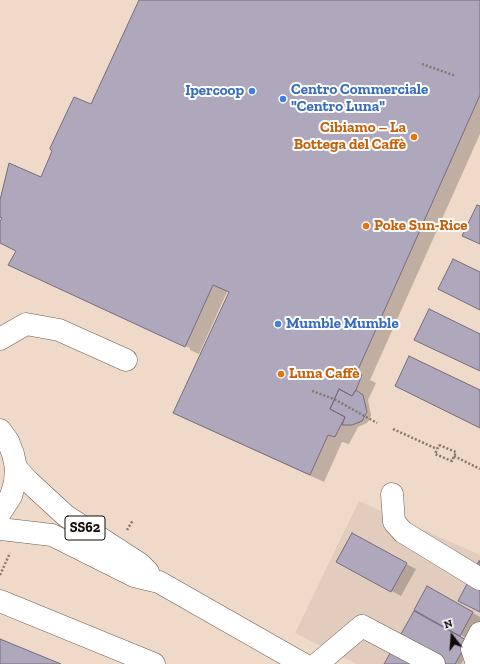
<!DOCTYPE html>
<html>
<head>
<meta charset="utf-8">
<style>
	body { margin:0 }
	#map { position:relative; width:480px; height:664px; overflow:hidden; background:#efdaca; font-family:"Zilla Slab",serif }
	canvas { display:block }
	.north { position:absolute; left:432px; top:616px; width:40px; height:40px; -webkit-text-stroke:3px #fff; paint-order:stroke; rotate:343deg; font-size:11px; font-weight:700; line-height:16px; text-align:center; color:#110a06 }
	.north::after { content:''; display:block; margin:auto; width:14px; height:18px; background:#110a06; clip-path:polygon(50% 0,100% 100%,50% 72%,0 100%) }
</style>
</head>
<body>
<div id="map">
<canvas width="480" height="664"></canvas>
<div class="north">N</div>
</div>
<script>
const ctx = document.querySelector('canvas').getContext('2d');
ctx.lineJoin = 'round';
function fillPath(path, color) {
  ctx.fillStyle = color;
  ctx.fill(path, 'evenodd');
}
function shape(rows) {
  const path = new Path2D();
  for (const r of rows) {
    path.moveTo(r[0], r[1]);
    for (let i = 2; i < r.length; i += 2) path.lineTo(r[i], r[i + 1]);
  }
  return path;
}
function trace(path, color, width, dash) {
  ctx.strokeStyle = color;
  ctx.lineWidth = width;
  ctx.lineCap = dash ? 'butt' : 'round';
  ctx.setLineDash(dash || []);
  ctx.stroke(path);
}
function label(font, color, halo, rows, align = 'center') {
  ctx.font = font + ' "Zilla Slab",serif';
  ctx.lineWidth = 4;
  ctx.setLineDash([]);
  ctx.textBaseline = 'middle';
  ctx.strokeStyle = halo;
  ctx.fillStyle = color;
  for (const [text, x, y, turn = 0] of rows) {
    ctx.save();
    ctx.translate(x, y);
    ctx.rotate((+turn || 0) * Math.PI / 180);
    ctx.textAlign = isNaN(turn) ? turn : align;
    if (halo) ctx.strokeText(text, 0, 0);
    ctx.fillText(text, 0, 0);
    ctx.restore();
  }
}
const commercial = shape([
	[359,501,480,555,480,664,357,664,295,633]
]);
const shadow = shape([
	[141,0,480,0,480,134,370,380,376,383,368,400,371,415,370,419,367,423,358,427,349,444,342,442,324,482,188,420,175,412,230,293,227,292,199,354,190,350,190,348,22,270,22,272,9,264,16,251,0,243,0,223,2,219,0,218,0,204,41,179,92,106],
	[406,564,416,569,401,596,347,567],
	[427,588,480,617,480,623,470,640,415,610],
	[472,644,461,664,385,664]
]);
const building = shape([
	[139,0,480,0,480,95,357,372,362,375,356,390,352,396,339,389,330,409,345,417,335,437,328,435,310,475,173,413,229,292,213,285,185,347,8,265,16,251,0,243,0,221,2,218,0,217,0,200,9,163,41,177,52,151,50,149,50,148,74,97,91,104,139,0],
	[477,205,480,206,480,244,462,236,477,205],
	[453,259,480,272,480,310,438,289,453,259],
	[429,309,480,334,480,371,414,340,429,309],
	[409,356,480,390,480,428,395,386,409,356],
	[339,389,352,396,356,390,363,395,367,412,362,421,352,425,342,425,345,417,330,409,339,389],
	[352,533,407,563,391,592,336,562,352,533],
	[479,561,480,561,480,612,458,601,479,561],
	[427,586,473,612,460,636,414,610,427,586],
	[414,611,468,641,455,664,384,664,414,611],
	[0,639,61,664,0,664,0,639]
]);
const path = shape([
	[422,64,456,76],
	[312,391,334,399,377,423],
	[393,429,437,449],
	[439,445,456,452,452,461,435,454,439,445],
	[454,456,480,469],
	[127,530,133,520],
	[0,575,10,553]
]);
const minor = shape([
	[0,339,26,324,59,330,126,360],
	[392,494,394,522,403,532,480,579],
	[0,601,154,664],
	[317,664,362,626,434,664],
	[477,664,472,649,480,633]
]);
const major = shape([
	[0,430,8,441,13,454,16,468,15,482,11,496,0,513],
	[16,468,28,481,66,516,140,564,148,572],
	[0,529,52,535,134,576,159,582,303,664]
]);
const markers = [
	[252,91,4,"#3f7fe0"],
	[283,99,4,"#3f7fe0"],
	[414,137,4,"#e8710a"],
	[366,226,4,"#e8710a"],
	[278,324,4,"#3f7fe0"],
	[281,374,4,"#e8710a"]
];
const shields = [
	[85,528,40]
];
const shieldNames = [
	["SS62",85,528]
];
const shopNames = [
	["Centro Commerciale",291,90],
	["\"Centro Luna\"",291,107],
	["Ipercoop",244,91,"right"],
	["Mumble Mumble",286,324]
];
const foodNames = [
	["Cibiamo – La",406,128,"right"],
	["Bottega del Caffè",406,145,"right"],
	["Poke Sun-Rice",374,226],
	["Luna Caffè",289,374]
];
fillPath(commercial, '#e1ccbe');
fillPath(shadow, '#0003');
fillPath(building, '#afa7bc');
trace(building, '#746c7f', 1);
trace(minor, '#6d5b4d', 23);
trace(major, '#6d5b4d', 23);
trace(path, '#85776d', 2.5, [2, 2]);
trace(minor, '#fff', 22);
trace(major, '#fff', 22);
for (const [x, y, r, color] of markers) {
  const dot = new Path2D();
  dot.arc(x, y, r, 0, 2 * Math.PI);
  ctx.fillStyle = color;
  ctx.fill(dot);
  trace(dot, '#fff', 1.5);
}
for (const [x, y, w] of shields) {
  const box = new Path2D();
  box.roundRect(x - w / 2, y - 12, w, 24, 3);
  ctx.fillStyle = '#fff';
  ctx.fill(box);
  trace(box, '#110a06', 1);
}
label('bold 14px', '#110a06', null, shieldNames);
label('bold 15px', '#366cbe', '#fff', shopNames, 'left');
label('bold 15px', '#c56008', '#fff', foodNames, 'left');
</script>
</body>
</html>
